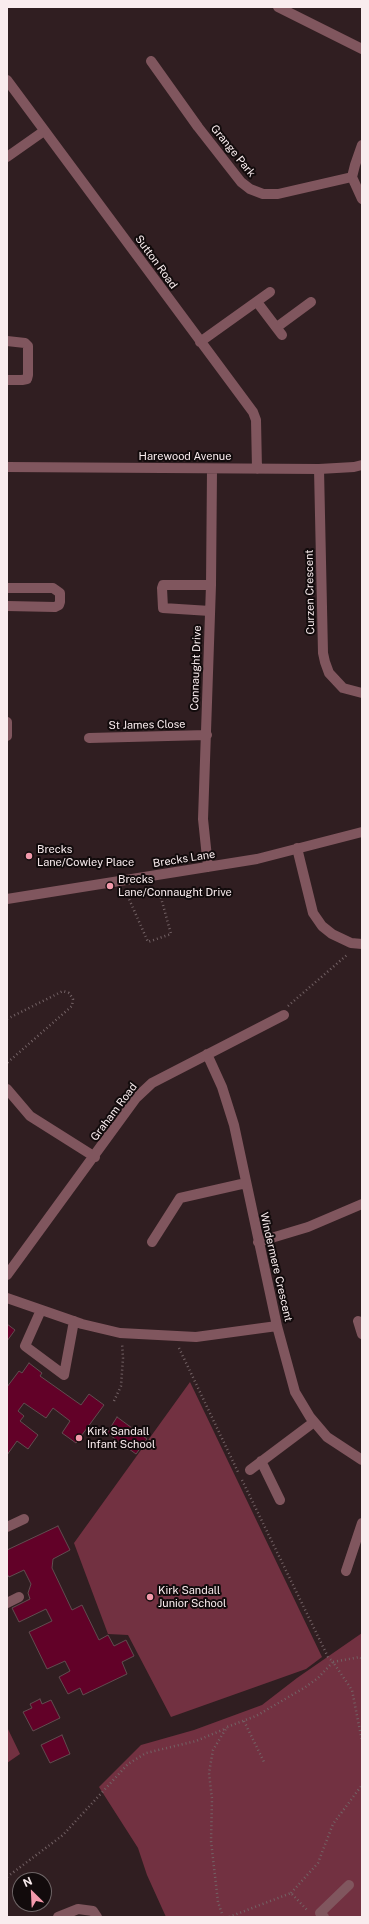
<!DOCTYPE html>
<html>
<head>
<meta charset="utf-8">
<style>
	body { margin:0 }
	#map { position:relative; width:369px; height:1924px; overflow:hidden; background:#301e21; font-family:"Public Sans",sans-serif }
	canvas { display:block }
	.frame { position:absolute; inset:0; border:8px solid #f9ecee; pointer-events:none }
	.north { position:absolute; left:12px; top:1872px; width:40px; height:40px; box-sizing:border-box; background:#120b0c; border:1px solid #6e6566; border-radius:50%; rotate:336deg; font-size:11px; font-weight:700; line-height:16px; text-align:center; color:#f9ecee }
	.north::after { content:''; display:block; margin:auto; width:14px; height:18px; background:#f39aac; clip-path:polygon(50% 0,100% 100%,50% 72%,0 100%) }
</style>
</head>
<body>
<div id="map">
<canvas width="369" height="1924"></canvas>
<div class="frame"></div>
<div class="north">N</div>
</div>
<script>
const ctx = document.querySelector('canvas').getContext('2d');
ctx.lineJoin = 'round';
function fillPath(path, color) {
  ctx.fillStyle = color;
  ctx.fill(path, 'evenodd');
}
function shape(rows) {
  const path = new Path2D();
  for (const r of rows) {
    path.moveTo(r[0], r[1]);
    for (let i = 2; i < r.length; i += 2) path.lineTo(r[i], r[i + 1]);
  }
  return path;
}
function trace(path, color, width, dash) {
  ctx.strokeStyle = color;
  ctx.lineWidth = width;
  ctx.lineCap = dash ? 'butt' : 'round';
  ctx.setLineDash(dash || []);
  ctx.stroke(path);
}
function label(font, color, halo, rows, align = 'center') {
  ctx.font = font + ' "Public Sans",sans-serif';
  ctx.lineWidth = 4;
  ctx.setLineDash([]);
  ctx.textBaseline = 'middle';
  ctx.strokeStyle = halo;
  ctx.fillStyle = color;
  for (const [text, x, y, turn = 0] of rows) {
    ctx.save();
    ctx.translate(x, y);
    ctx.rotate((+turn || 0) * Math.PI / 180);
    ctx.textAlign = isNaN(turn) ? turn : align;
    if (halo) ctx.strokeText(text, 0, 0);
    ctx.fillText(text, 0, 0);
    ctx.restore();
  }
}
const green = shape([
	[190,1382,322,1657,306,1669,171,1717,128,1635,108,1634,74,1543],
	[362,1633,362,1916,166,1917,147,1875,138,1848,99,1787,141,1745,194,1730,262,1705,297,1678],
	[7,1727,20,1754,7,1763]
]);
const building = shape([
	[7,1324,15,1330,7,1341,7,1324],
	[29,1363,42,1373,40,1376,81,1405,89,1394,104,1405,76,1443,62,1433,70,1421,53,1408,46,1418,24,1403,18,1411,24,1416,20,1421,38,1435,28,1449,17,1441,7,1455,7,1387,19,1371,22,1373,29,1363],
	[117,1417,147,1439,136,1454,107,1433,117,1417],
	[58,1526,70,1550,53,1559,52,1568,72,1610,82,1605,99,1640,108,1635,114,1646,126,1640,134,1656,122,1662,127,1674,83,1695,80,1688,68,1694,59,1677,70,1671,65,1661,47,1669,29,1632,52,1621,46,1609,19,1622,12,1608,30,1599,28,1593,31,1584,24,1570,9,1577,7,1574,7,1550,58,1526],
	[40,1699,42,1704,51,1700,60,1718,33,1731,23,1712,32,1708,30,1704,40,1699],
	[62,1735,70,1754,50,1763,41,1745,62,1735]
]);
const path = shape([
	[126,892,148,942,171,934,158,887],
	[288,1006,348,954],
	[7,1019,63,991,69,993,73,999,72,1006,7,1063],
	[179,1348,238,1472],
	[114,1401,121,1386,123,1358,122,1343],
	[242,1480,328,1657,333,1662,360,1657,362,1659],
	[244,1721,265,1764],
	[7,1877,63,1835,128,1764,146,1753,196,1741,227,1728],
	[291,1893,318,1863,333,1824,362,1785],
	[223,1917,218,1902,211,1841,212,1799,209,1773,213,1750,227,1727,256,1716,304,1688,318,1678,333,1662,352,1690,362,1741],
	[229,1917,291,1893,308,1911]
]);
const minor = shape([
	[278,7,362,49],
	[151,61,198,127,241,182,250,189,263,194,278,194,352,177],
	[7,80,253,412,256,420,257,469],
	[362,145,355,165,352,177,362,199],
	[7,157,44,131],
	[257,302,282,335],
	[277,327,311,302],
	[7,341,25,343,28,346,28,375,27,379,22,380,7,380],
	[200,342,270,292],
	[7,467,319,469,354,467,362,465],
	[319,469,323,653,325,662,329,673,343,688,362,693],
	[7,588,53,588,60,593,60,602,59,605,55,607,7,606],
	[210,611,163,608,162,588,163,585,211,585],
	[7,722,7,736],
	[89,738,207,735],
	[297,848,313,913,322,926,332,934,351,943,362,944],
	[208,867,203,819,211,585,212,470],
	[7,899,257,859,362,832],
	[207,1054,222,1087,234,1125,277,1326,295,1392,310,1417,327,1437,362,1460],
	[7,1089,30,1116,95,1157],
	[152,1242,180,1198,246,1183],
	[258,1242,308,1227,362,1204],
	[7,1275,136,1098,152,1083,284,1015],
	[7,1298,82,1324,120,1333,196,1337,277,1326],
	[41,1310,25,1346,64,1375,74,1321],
	[358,1321,362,1334],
	[261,1461,280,1500],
	[250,1470,314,1422],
	[7,1527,24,1519],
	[346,1571,362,1523],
	[7,1603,19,1597],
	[58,1917,78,1909,93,1911,97,1917],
	[324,1917,320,1913,349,1885]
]);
const markers = [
	[29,856,4,"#f39aac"],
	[110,886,4,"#f39aac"],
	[79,1438,4,"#f39aac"],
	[150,1597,4,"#f39aac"]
];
const streetNames = [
	["Grange Park",233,151,51],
	["Sutton Road",156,262,54],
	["Harewood Avenue",185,457],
	["Curzen Crescent",310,592,-91],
	["Connaught Drive",196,668,-88],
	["St James Close",147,725,-1],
	["Brecks Lane",184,859,-9],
	["Graham Road",114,1112,-53],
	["Windermere Crescent",276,1267,77]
];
const poiNames = [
	["Brecks",37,850],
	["Lane/Cowley Place",37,863],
	["Brecks",118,880],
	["Lane/Connaught Drive",118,893],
	["Kirk Sandall",87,1432],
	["Infant School",87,1445],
	["Kirk Sandall",158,1591],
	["Junior School",158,1604]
];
fillPath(green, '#723141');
fillPath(building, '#620128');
trace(building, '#614d50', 1);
trace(path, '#736265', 2.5, [1, 3]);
trace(minor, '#80565e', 10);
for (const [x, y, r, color] of markers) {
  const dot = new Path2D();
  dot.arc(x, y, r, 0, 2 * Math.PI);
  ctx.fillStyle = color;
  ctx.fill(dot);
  trace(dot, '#120b0c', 1.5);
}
label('11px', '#f9ecee', '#120b0c', streetNames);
label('11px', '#f9ecee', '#120b0c', poiNames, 'left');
</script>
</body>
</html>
